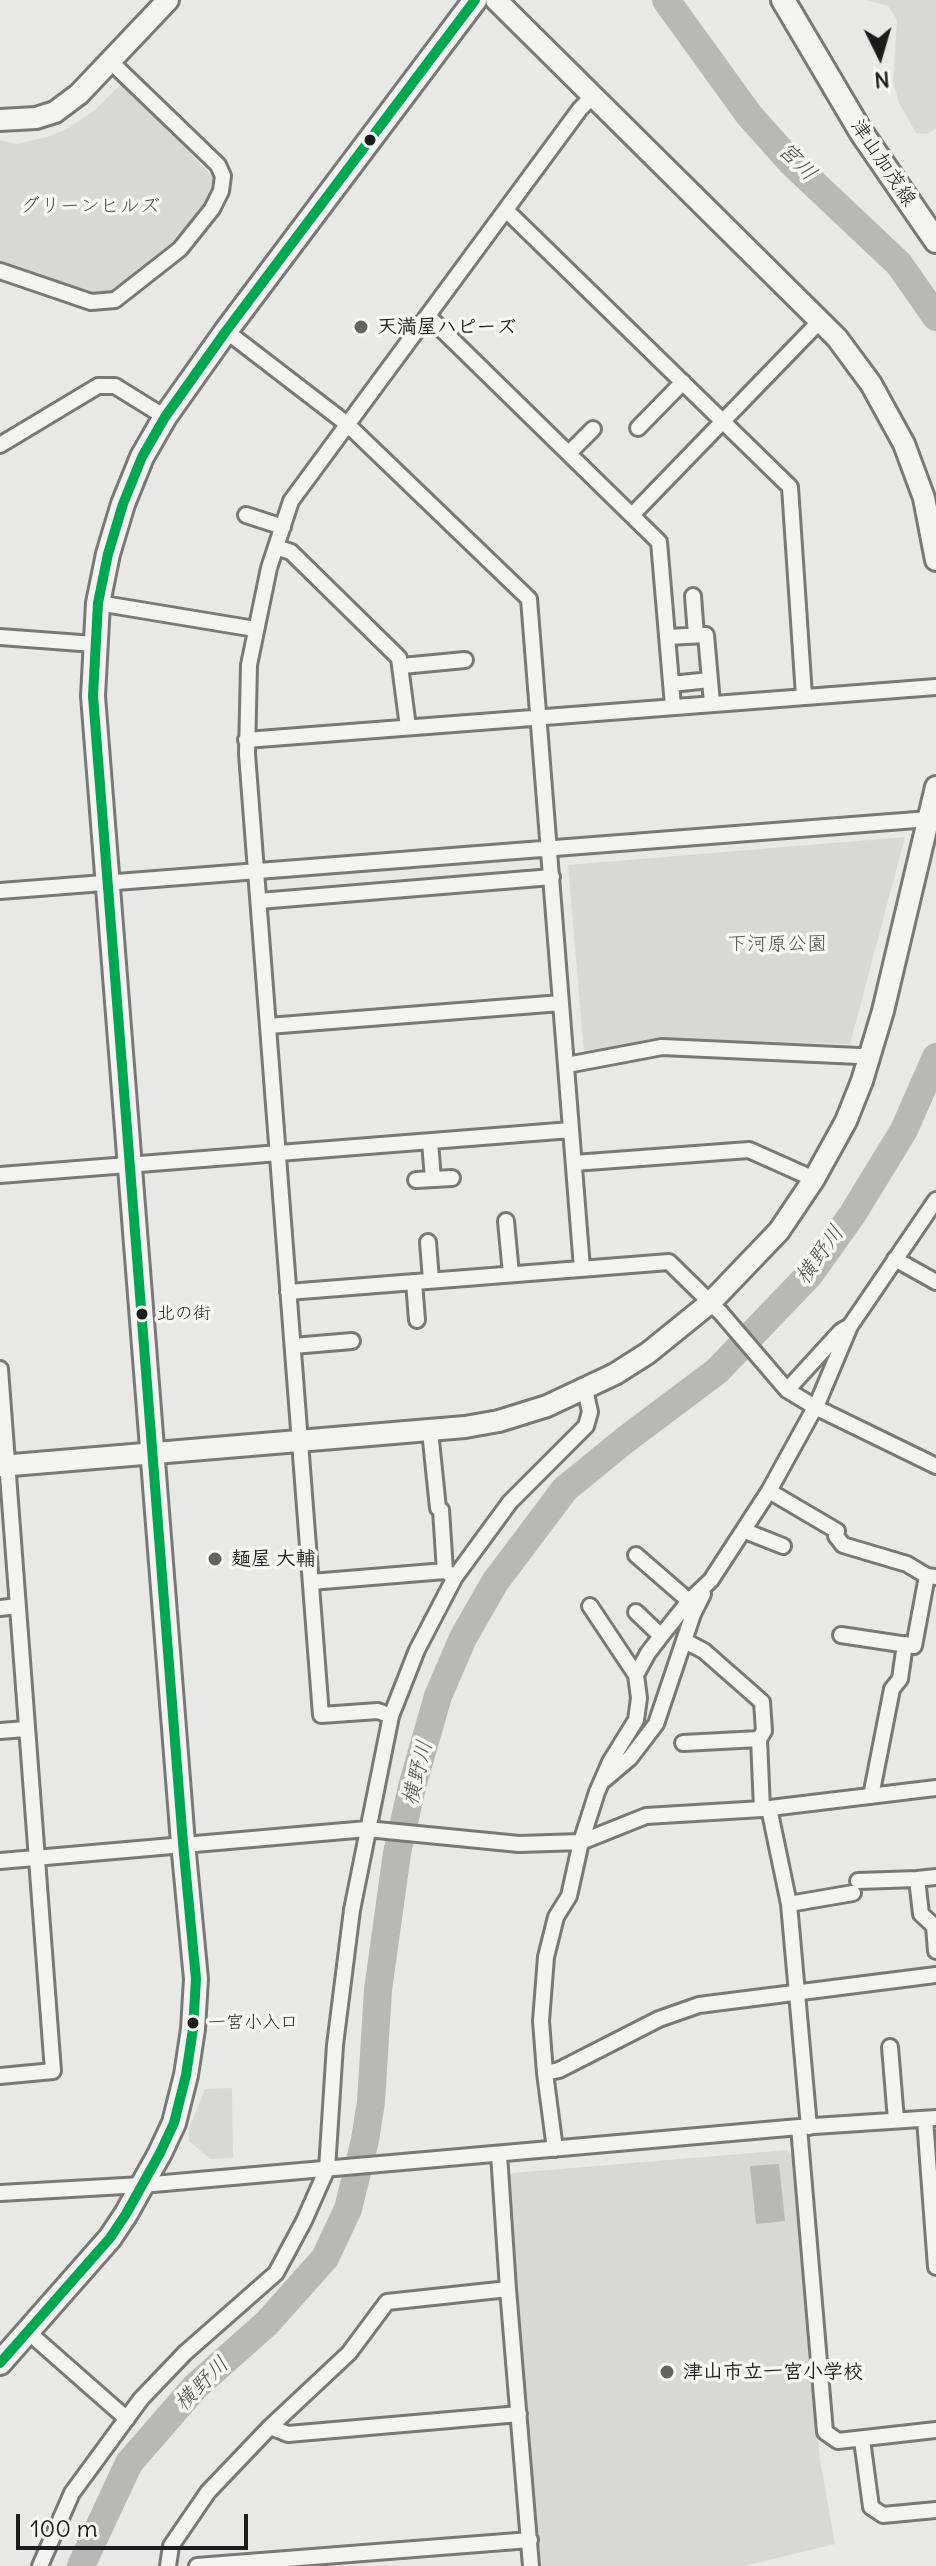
<!DOCTYPE html>
<html>
<head>
<meta charset="utf-8">
<style>
	body { margin:0 }
	#map { position:relative; width:936px; height:2566px; overflow:hidden; background:#e8e8e6; font-family:Delius,sans-serif }
	canvas { display:block }
	.north { position:absolute; left:840px; top:16px; width:80px; height:80px; -webkit-text-stroke:6px #f6f6f2; paint-order:stroke; rotate:175deg; font-size:22px; font-weight:700; line-height:32px; text-align:center; color:#1c1c1c }
	.north::after { content:''; display:block; margin:auto; width:28px; height:36px; background:#1c1c1c; clip-path:polygon(50% 0,100% 100%,50% 72%,0 100%) }
	.scale { position:absolute; left:16px; top:2514px; width:232px; height:36px; box-sizing:border-box; border:4px solid #1c1c1c; border-top:0; padding-left:10px; font-size:24px; line-height:28px; white-space:nowrap; color:#1c1c1c; -webkit-text-stroke:6px #f6f6f2; paint-order:stroke }
</style>
</head>
<body>
<div id="map">
<canvas width="936" height="2566"></canvas>
<div class="north">N</div>
<div class="scale">100 m</div>
</div>
<script>
const ctx = document.querySelector('canvas').getContext('2d');
ctx.lineJoin = 'round';
function fillPath(path, color) {
  ctx.fillStyle = color;
  ctx.fill(path, 'evenodd');
}
function shape(rows) {
  const path = new Path2D();
  for (const r of rows) {
    path.moveTo(r[0], r[1]);
    for (let i = 2; i < r.length; i += 2) path.lineTo(r[i], r[i + 1]);
  }
  return path;
}
function trace(path, color, width, dash) {
  ctx.strokeStyle = color;
  ctx.lineWidth = width;
  ctx.lineCap = dash ? 'butt' : 'round';
  ctx.setLineDash(dash || []);
  ctx.stroke(path);
}
function label(font, color, halo, rows, align = 'center') {
  ctx.font = font + ' Delius,"Klee One",sans-serif';
  ctx.lineWidth = 7;
  ctx.setLineDash([]);
  ctx.textBaseline = 'middle';
  ctx.strokeStyle = halo;
  ctx.fillStyle = color;
  for (const [text, x, y, turn = 0] of rows) {
    ctx.save();
    ctx.translate(x, y);
    ctx.rotate((+turn || 0) * Math.PI / 180);
    ctx.textAlign = isNaN(turn) ? turn : align;
    if (halo) ctx.strokeText(text, 0, 0);
    ctx.fillText(text, 0, 0);
    ctx.restore();
  }
}
const built = shape([
	[866,0,936,0,936,129,927,134,916,133,899,103,893,81,897,20,888,6],
	[122,83,216,180,204,203,176,239,112,290,96,293,0,266,0,140,16,144,47,137,67,129,95,110],
	[905,837,850,1044,660,1038,584,1053,568,865],
	[232,2088,233,2158,210,2159,189,2141,189,2129,205,2089],
	[787,2150,793,2157,820,2460,835,2544,744,2566,537,2566,509,2176,513,2173]
]);
const water = shape([
	[779,2164,785,2221,756,2224,750,2166]
]);
const river = shape([
	[666,0,749,115,791,162,899,264,936,317],
	[81,2566,129,2463,195,2387,267,2323,325,2258,348,2209,365,2140,371,2102,378,1990,397,1853,413,1783,438,1696,463,1638,495,1582,565,1489,625,1440,717,1371,810,1274,852,1215,904,1130,936,1057]
]);
const street = shape([
	[507,211,790,487,804,696],
	[0,271,91,302,115,300,180,249,212,209,221,191,223,176,218,165,110,61],
	[428,316,659,542,673,706],
	[226,331,347,424,529,599,582,1268],
	[638,428,683,382],
	[0,445,98,386,115,386,165,417],
	[569,453,593,429],
	[246,515,283,527],
	[632,515,820,321],
	[276,547,291,552,399,658,408,727],
	[693,596,696,635],
	[98,603,255,629],
	[0,637,94,644],
	[667,637,706,635,712,703],
	[402,666,465,660],
	[671,684,710,680],
	[246,740,936,687],
	[0,891,929,819],
	[259,901,552,877],
	[268,1026,561,1003],
	[567,1065,662,1047,859,1056,869,1059],
	[430,1142,433,1179],
	[574,1163,749,1150,814,1179],
	[0,1175,571,1130],
	[416,1180,452,1178],
	[506,1221,511,1274],
	[428,1242,431,1280],
	[895,1259,936,1282],
	[414,1282,417,1320],
	[288,1292,669,1262,721,1313,787,1390,815,1407,936,1466],
	[293,1346,352,1341],
	[0,1369,53,2071,0,2076],
	[787,1390,841,1331,850,1326,936,1200],
	[430,1431,438,1508,441,1510,445,1571],
	[769,1491,837,1531,836,1536,843,1545,907,1564,927,1576,936,1577],
	[745,1531,783,1546],
	[636,1555,689,1601],
	[311,1582,445,1571,455,1577],
	[590,1606,636,1675],
	[0,1608,17,1606],
	[636,1612,661,1636],
	[841,1635,914,1646,927,1576],
	[685,1641,704,1651,762,1702,764,1731,759,1739,762,1809],
	[391,1716,378,1711,321,1715,247,754,249,665,269,568,291,501,580,109,593,96],
	[0,1731,26,1729],
	[683,1743,759,1739],
	[604,1780,630,1758,656,1724,693,1614,703,1594],
	[871,1796,892,1689,900,1679,905,1644],
	[769,1808,789,1904,809,2127],
	[0,1861,367,1829,519,1844,581,1842,646,1816,762,1809,936,1788],
	[936,1877,917,1879,921,1914,934,1926,936,1951],
	[858,1881,917,1879],
	[789,1904,853,1893],
	[890,2047,896,2120],
	[545,2073,541,2021,546,1957,556,1917,569,1896,581,1842,597,1792,610,1762,636,1720,639,1698,636,1675,648,1653,661,1636,689,1601,711,1580,769,1491,818,1402,850,1326],
	[925,2119,936,2267],
	[799,2127,825,2432,838,2441,936,2430],
	[555,2149,545,2073,559,2070,659,2019,699,2005,936,1975],
	[499,2154,508,2289,531,2566],
	[0,2193,142,2185,799,2127,936,2118],
	[27,2331,127,2419],
	[270,2427,288,2434,519,2414],
	[862,2440,871,2507,883,2515,936,2510],
	[40,2566,72,2493,141,2399,185,2353,276,2273,304,2221,327,2169,335,2045,352,1910,391,1716,417,1650,455,1577,510,1502,586,1426,590,1412,585,1389],
	[168,2566,171,2546,208,2492,270,2427,349,2353,387,2302,508,2289],
	[197,2566,530,2540]
]);
const secondary = shape([
	[496,0,837,338,871,384,904,444,924,498,936,560],
	[0,120,36,118,55,112,79,94,168,0],
	[0,1466,465,1427,499,1421,547,1406,615,1374,648,1353,711,1302,779,1231,814,1179,846,1121,862,1081,883,1011,936,787]
]);
const primary = shape([
	[783,0,861,132,936,241],
	[0,2363,110,2238,126,2214,160,2153,174,2123,186,2075,193,2029,196,1979,183,1843,93,696,98,603,108,554,123,504,142,457,165,417,226,331,475,0]
]);
const bus1 = shape([
	[0,2363,110,2238,126,2214,160,2153,174,2123,186,2075,193,2029,196,1979,183,1843,93,696,98,603,108,554,123,504,142,457,165,417,226,331,475,0]
]);
const markers = [
	[370,140,7,"#1c1c1c"],
	[361,327,8,"#636363"],
	[142,1314,7,"#1c1c1c"],
	[215,1559,8,"#636363"],
	[193,2023,7,"#1c1c1c"],
	[667,2372,8,"#636363"]
];
const busNames = [
	["北の街",157,1314],
	["一宮小入口",208,2023]
];
const streetNames = [
	["津山加茂線",883,163,56]
];
const parkNames = [
	["グリーンヒルズ",90,206],
	["下河原公園",777,944]
];
const poiNames = [
	["天満屋ハピーズ",377,327],
	["麺屋 大輔",231,1559],
	["津山市立一宮小学校",683,2372]
];
const waterNames = [
	["宮川",797,162,45],
	["横野川",820,1255,-54],
	["横野川",418,1773,-76],
	["横野川",202,2384,-45]
];
fillPath(built, '#d8d8d5');
fillPath(water, '#b8b8b6');
trace(river, '#b8b8b6', 28);
trace(street, '#787877', 20);
trace(secondary, '#787877', 26);
trace(primary, '#787877', 28);
trace(street, '#f3f3f1', 14);
trace(secondary, '#f3f3f1', 20);
trace(primary, '#f3f3f1', 22);
trace(bus1, '#00a651', 10);
for (const [x, y, r, color] of markers) {
  const dot = new Path2D();
  dot.arc(x, y, r, 0, 2 * Math.PI);
  ctx.fillStyle = color;
  ctx.fill(dot);
  trace(dot, '#f6f6f2', 3);
}
label('18px', '#1c1c1c', '#f6f6f2', busNames, 'left');
label('20px', '#1c1c1c', '#f6f6f2', streetNames);
label('20px', '#51514f', '#f6f6f2', parkNames);
label('bold 20px', '#1c1c1c', '#f6f6f2', poiNames, 'left');
label('italic 22px', '#525251', '#f6f6f2', waterNames);
</script>
</body>
</html>
